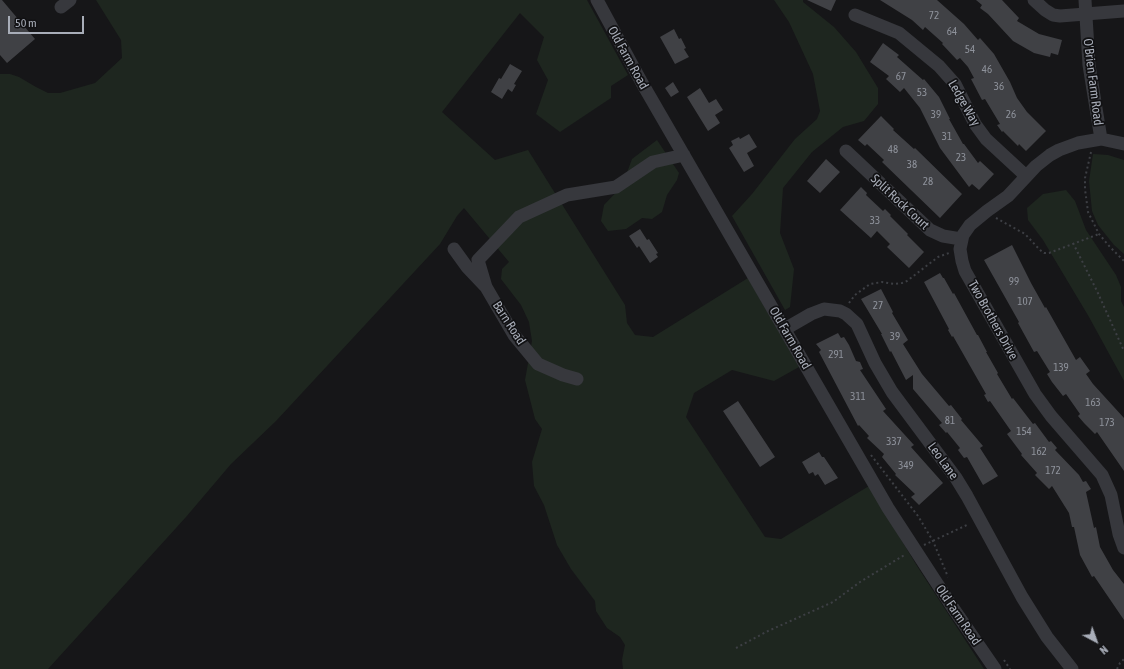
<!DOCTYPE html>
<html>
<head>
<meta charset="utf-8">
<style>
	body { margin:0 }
	#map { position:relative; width:1124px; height:669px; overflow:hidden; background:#161618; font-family:"Asap Condensed",sans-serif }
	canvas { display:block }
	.north { position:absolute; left:1076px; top:621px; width:40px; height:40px; -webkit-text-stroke:3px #111113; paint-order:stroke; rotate:139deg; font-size:11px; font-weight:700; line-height:16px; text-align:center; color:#a8adb8 }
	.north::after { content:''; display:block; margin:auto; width:14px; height:18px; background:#a8adb8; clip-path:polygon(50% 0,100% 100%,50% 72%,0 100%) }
	.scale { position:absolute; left:8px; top:16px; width:76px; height:18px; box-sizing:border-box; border:2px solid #a8adb8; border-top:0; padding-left:5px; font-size:12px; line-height:14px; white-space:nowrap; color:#a8adb8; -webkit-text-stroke:3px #111113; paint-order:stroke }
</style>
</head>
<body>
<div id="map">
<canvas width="1124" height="669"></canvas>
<div class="north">N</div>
<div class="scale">50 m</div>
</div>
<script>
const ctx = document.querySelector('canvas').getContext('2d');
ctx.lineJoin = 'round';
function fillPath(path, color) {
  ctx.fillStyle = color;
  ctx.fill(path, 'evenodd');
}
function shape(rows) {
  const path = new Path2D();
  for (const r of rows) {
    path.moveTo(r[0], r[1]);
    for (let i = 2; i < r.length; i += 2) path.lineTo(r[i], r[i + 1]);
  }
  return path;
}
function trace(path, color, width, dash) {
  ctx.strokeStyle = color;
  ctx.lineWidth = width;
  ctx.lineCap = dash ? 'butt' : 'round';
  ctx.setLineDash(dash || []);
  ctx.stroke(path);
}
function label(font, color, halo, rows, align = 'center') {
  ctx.font = font + ' "Asap Condensed",sans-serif';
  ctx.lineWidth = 3.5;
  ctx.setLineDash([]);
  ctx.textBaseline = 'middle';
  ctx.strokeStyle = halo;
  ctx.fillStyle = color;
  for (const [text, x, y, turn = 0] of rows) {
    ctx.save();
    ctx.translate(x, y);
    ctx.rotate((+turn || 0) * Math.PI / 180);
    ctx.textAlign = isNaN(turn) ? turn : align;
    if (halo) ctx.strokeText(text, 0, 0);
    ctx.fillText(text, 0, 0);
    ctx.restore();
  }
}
const green = shape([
	[96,0,587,0,628,75,611,86,611,98,560,132,536,114,548,80,537,60,544,37,520,13,442,112,495,160,528,150,625,305,627,323,635,335,653,337,748,278,799,367,774,381,732,370,694,393,686,417,765,537,781,539,869,486,917,566,984,669,623,669,622,660,625,645,620,637,607,628,596,611,595,601,571,569,557,545,544,505,534,486,532,462,542,429,535,419,525,380,532,341,529,322,521,305,501,279,502,269,509,262,464,208,457,216,440,244,276,421,231,464,186,517,48,669,0,669,0,74,10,74,19,77,36,87,48,93,60,93,95,83,122,58,121,40],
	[774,0,803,0,803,2,834,27,856,52,878,88,878,104,864,121,843,127,812,152,783,188,780,233,794,269,790,307,785,310,732,216,752,194,795,139,817,119,820,111,813,74,789,22],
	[657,140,679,173,677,180,667,195,662,212,652,219,642,218,626,229,608,231,601,221,604,205,622,186,632,159],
	[1093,154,1108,155,1124,160,1124,254,1114,245,1098,225,1092,211,1089,181],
	[1066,190,1075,201,1086,230,1116,275,1121,287,1121,301,1124,307,1124,381,1089,317,1043,240,1028,220,1027,208,1043,194]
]);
const building = shape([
	[0,0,2,0,35,39,7,63,0,55],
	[807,0,836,0,831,11],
	[880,0,937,0,964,24,978,40,980,38,994,54,1010,82,1017,98,1027,112,1046,131,1026,151,1019,144,1018,146,1003,131,1002,132,997,125,1000,124,985,99,982,100,971,79,974,78,968,67,960,58,957,60,942,44,943,43,925,27,923,30,912,20],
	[976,0,1002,0,1019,18,1017,21,1039,34,1062,40,1058,55,1051,53,1050,57,1034,53,1013,41,988,14,980,8,982,5],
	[674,29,679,39,681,38,686,48,684,49,689,57,675,64,660,37],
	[883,43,899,55,897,57,923,80,924,79,939,97,950,119,949,119,963,144,964,144,978,163,980,161,994,174,979,190,972,184,969,187,940,148,920,108,904,88,900,92,886,79,889,76,870,62],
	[510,64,522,71,514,84,516,85,512,92,508,89,502,99,491,92,499,78,501,79],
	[673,82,679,92,671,97,665,88],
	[700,88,709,103,716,99,723,110,715,115,720,123,708,131,687,97],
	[881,116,894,129,893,130,914,149,915,148,962,194,940,218,882,162,884,160,867,144,865,146,858,140],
	[749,134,757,147,747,153,754,166,744,172,729,148,733,145,731,141,739,137,740,139],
	[826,159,840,172,820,193,807,181],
	[861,187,867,193,866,195,883,211,885,209,891,215,890,216,908,234,907,235,924,252,909,268,887,247,890,244,877,231,871,238,840,210],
	[640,229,647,240,649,239,658,253,656,254,658,257,650,263,639,246,637,248,629,236],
	[1012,245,1031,283,1045,308,1046,307,1076,360,1080,357,1090,371,1086,374,1093,384,1124,418,1124,471,1097,432,1095,434,1084,423,1078,416,1080,414,1066,394,1063,396,1052,382,1047,374,1050,372,1037,351,1034,352,1018,323,1019,322,984,260],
	[940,273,943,278,944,278,953,294,954,293,977,335,978,335,987,352,986,352,998,373,997,374,1012,399,1013,398,1033,424,1035,423,1049,442,1051,441,1057,448,1055,450,1079,475,1083,482,1086,481,1091,489,1086,492,1094,528,1096,527,1100,547,1113,570,1124,584,1124,620,1094,576,1092,577,1080,555,1074,527,1072,527,1069,513,1052,486,1049,489,1035,475,1037,473,1021,455,1022,454,1007,434,1011,431,990,401,988,402,984,395,986,394,953,336,952,337,948,330,949,329,924,282],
	[881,289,893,312,892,313,908,340,903,344,922,374,949,406,951,405,962,419,961,420,983,446,980,448,998,476,983,485,967,457,964,458,958,450,960,448,947,432,946,433,939,425,942,423,913,389,913,375,906,380,891,351,890,352,881,334,882,334,861,299],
	[838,333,841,338,844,337,849,345,856,361,860,362,863,369,860,370,886,409,883,411,914,445,911,447,943,483,919,505,911,497,915,494,895,475,896,474,882,457,884,454,867,438,869,436,859,425,858,426,819,352,821,350,816,344],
	[738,401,775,457,760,467,723,411],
	[819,452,822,457,824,457,838,478,825,485,818,474,815,476,813,472,809,474,802,462]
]);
const path = shape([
	[1091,152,1085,178,1085,189,1088,212,1099,234,1110,247,1124,261],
	[996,218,1025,234,1040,250,1044,253,1049,253,1099,234],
	[1073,243,1097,291,1124,351],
	[849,303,855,295,870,284,882,282,894,284,902,283,907,281,938,257,949,253],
	[871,455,918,516,933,541,948,577],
	[924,545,969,524],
	[736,648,768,631,833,602,860,582,906,554],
	[1004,660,1010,669],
	[1117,669,1120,663,1124,659]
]);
const minor = shape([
	[597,0,642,83,888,508,953,608,995,669],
	[1034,0,1045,10,1053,15,1060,16,1124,11],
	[1085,0,1089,65,1101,139,1124,144],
	[61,7,70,0],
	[855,15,899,33,939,66,955,84,975,124,986,139,1026,176],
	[1101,139,1078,143,1059,150,1050,155,1036,166,1008,196,987,211,970,225,963,235,960,249,962,261,965,271,1035,394,1051,416,1102,475,1111,495,1119,534,1124,548],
	[846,151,930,230,943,236,961,239],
	[454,249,467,267,486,287,514,335,538,364,563,375,577,379],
	[486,287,478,260,519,217,567,195,616,187,653,162,684,155],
	[785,329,811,314,824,309,840,311,846,314,857,324,875,363,892,392,956,478,967,496,1022,597,1047,637,1072,669]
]);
const numberNames = [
	["72",934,16],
	["64",952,32],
	["54",970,50],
	["46",987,70],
	["67",901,77],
	["36",999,87],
	["53",922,93],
	["39",936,115],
	["26",1011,115],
	["31",947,137],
	["48",893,150],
	["23",961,158],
	["38",912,165],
	["28",928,182],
	["33",875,221],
	["99",1014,282],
	["107",1025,302],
	["27",878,306],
	["39",895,337],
	["291",836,355],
	["139",1061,368],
	["311",858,397],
	["163",1093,403],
	["81",950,421],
	["173",1107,423],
	["154",1024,432],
	["337",894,442],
	["162",1039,452],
	["349",906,466],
	["172",1053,471]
];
const streetNames = [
	["Old Farm Road",628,58,61],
	["O'Brien Farm Road",1093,82,83],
	["Ledge Way",964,103,60],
	["Split Rock Court",900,202,43],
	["Two Brothers Drive",993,320,61],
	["Barn Road",509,323,57],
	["Old Farm Road",790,338,60],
	["Leo Lane",943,461,54],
	["Old Farm Road",958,615,56]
];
fillPath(green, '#1e261f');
fillPath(building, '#404145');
trace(path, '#3d3f44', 2, [2, 3]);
trace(minor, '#37383d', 13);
label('11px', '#8e929b', null, numberNames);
label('13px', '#a8adb8', '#111113', streetNames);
</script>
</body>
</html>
